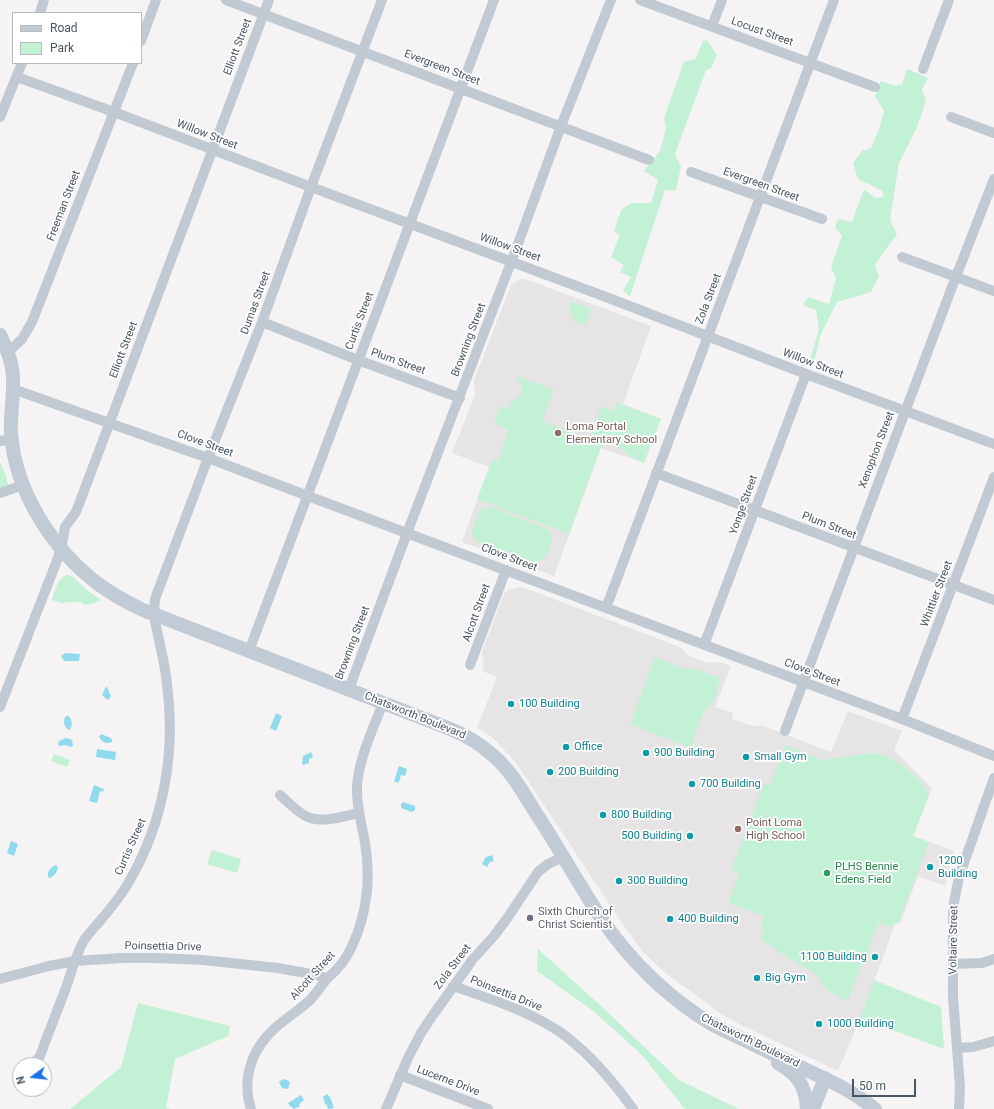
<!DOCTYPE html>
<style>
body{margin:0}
#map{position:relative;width:994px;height:1109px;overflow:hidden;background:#f5f3f3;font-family:Roboto,sans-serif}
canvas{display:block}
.legend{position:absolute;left:12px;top:12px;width:130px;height:52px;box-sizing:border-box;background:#fff;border:1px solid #b7bbc0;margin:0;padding:5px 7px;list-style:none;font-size:12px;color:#4a5661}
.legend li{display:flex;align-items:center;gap:8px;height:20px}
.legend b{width:20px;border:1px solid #b7bbc0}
.north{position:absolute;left:12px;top:1057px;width:40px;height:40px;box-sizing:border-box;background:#fff;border:1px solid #b7bbc0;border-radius:50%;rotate:255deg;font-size:11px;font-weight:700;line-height:16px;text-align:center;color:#4a5661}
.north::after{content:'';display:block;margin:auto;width:14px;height:18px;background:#1a73e8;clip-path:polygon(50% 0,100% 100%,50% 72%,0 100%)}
.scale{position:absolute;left:852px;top:1079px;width:64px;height:18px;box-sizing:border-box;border:2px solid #4a5661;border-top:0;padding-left:5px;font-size:12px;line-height:14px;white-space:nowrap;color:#4a5661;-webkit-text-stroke:3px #fff;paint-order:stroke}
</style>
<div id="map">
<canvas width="994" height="1109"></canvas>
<ul class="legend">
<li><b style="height:5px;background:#c1cbd6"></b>Road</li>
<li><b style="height:11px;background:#c3f1d5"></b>Park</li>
</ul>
<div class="north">N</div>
<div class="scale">50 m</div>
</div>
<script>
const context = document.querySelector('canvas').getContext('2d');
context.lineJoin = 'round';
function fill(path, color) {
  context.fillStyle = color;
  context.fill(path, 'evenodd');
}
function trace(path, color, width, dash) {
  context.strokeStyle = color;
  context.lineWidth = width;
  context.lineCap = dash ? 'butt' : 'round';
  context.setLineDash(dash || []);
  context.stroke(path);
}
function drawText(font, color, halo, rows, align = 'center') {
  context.font = font + ' Roboto,sans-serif';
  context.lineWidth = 3.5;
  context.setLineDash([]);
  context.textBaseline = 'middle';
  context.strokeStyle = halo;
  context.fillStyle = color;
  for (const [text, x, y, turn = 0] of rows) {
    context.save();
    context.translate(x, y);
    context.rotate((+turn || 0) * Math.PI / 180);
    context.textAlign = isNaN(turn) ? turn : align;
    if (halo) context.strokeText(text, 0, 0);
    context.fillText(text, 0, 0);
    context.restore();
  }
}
fill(new Path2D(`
 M522,279L528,280L651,326L623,404L661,419L644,463L601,448L554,576L462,542L489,467L452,453L475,395L474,380L511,285L516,281Z
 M522,587L680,647L685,652L686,655L689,654V656L708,663L710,662L711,663L720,662L731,666L715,707L733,713L732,719L755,727L761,725L831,752L848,711L902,731L894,750L932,788L913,836L954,851L945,886L918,876L900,923L896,922L860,1019L838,1071L743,1026L719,1013L696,995L669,976L642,951L616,914L515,761L492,737L477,728L497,677L482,671L484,665L482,655V652L504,594L510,588L511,589L515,588Z`), '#e6e4e5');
fill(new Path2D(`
 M707,40L717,55L711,68L706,70L675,154L681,167L676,190H665L630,296L623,291L631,277L620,272L624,265L611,257L620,235L614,232L621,210L631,203H651L658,180L644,171L660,151L666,128L664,118L684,62L695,59L703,41Z
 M907,69L928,78L922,89L926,101L917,127L899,163L890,220L897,234L875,265L879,276L871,292L837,302L821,334L814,362L810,360L819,329L816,310L803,305L808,297L829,304L836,278L831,267L842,236L835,227L838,219L852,222L864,189L875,198L883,197V191L858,179L853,163L862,151L871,148L880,127L884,111L875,96L881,81L896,86L902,84Z
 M571,301L591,309L585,325L574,321L569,309Z
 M518,376L554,390L542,421L602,444L569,534L477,499L492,460L497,462L509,430L494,423L501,406L517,412L509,408V403C521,398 526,389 517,378Z
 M617,403L661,419L644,463L630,456L612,442L592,433L601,406L614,411Z
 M0,462L7,478V482L9,485L0,489Z
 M485,507H492L549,530C555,539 549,551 544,559L536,562L532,561L503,550L487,546L475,540L473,537L472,531L479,512L481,510Z
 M67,575L73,577L87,590L101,600L95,603L85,605L81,602H68L62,603L52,600C55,591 57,578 67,575Z
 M655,657L682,668L696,669L713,676L717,675L721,684L717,686C718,701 709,704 703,714C698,724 695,737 691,748L630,724Z
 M786,745L822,760L873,753L888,757L902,765L910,771L920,781L929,796L913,836L929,842L898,924L895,923L892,927L879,923L848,1000C834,997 827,991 818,979L819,976L782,954L760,939L765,930L761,925L764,916L728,903L739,873L731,870L764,783L770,785Z
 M54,754L70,760L67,767L51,761Z
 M212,850L241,859L237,873L207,864Z
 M538,949L601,1006L679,1080L739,1109H685L642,1055L592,1010L537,971Z
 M874,980L941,1007L944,1049L871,1022L860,1019Z
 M138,1003L230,1026L228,1036L175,1059L166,1108L171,1109H70L121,1067Z`), '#c3f1d5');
fill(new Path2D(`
 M65,653L80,654L79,661H64L61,656Z
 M107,687L108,688L109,692L111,696L109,699L108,700L102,695L104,691L105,688Z
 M276,713L282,716L276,731L270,728Z
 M67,716H69C72,721 73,724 70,729L69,730C64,727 63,722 65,717Z
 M101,734L111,738L112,741V742C107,745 101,741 99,737Z
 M66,738L72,740L73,746L71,747L65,745L60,746L58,744L59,741Z
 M97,749L116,752L115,760L96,757Z
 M311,752L313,757L309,759V763L303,765L302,763L303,756Z
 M399,766L407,769L405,776L401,775L399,782L397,783L394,781Z
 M94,785L104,789L103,792L100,791L97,803L89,801Z
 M403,802L415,806V810L412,812L401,808V804Z
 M11,841L18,844L14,856L7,853Z
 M492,855L494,861L490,862L487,867L482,864L486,857Z
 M56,865L58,867C57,872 54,877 49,878L48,877C47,871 51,867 56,865Z
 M283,1079L287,1080L290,1082L288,1089L282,1088L279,1082Z
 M327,1094L330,1097L334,1108L328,1109L327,1105L325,1104L323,1097Z
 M301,1095L304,1100L299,1104L300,1106L294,1109L290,1106L288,1103Z`), '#90daee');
trace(new Path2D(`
 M226,0L649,160
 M640,0L875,87
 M40,13L44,0
 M712,26L722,0
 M141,41L156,0
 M923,69L949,0
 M17,77L114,112L311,187L606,297L806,374L994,444
 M0,117L22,63
 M951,117L994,133
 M691,172L822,219
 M902,257L994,291
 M262,322L358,360L460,398
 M8,352L22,339L32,322L133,63
 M13,389L208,458L308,496L902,719L994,756
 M0,441L11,439
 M656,473L994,600
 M0,493L23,485
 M606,608L834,0
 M704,645L806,374
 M249,651L494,0
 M470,665L506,570
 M349,689L407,533L515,252L561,126L611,0
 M0,707L56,563L61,549L65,527L76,512L269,0
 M902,719L994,477
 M785,731L952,287L994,179
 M280,795C288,802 295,810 304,815C320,825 343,816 359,813
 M953,964L982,963L994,959
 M0,979L49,966L75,961L121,958H157L203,960L278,968L311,974L327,978
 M453,986C493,1000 533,1012 567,1037C572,1041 576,1045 581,1049C601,1067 617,1087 633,1109
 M957,1048L973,1047L994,1041
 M32,1065L40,1056C49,1031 59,1007 68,982C72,969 76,955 83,942C87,935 94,928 100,921C111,908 122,895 130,880C164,821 176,751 167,684C165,663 159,642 155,621L154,611L155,599L208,458L262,322L311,187L382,0
 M400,1075L488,1109
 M251,1109C242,1082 250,1054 269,1034C281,1021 296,1013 309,1001C316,994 320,987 326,980C329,976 334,973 337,969C344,962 349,953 353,944C367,913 371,877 365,843C362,825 356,806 357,786C359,758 373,729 383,703
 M386,1109L408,1058L421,1033L433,1015L473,959L494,936L508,917L538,872L548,864L563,857
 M959,1109L960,1086L953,997V917L954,902L959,877L994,778`), '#c1cad2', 10);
trace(new Path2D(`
 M0,335C7,349 13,363 13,378C14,397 10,415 11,433C15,492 54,552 101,586C114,595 128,603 143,610L448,728C466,735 482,745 496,758C512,773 523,792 534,810C557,845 578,883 601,918C630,961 670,1000 715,1026L840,1086L857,1096L875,1109
 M778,1063C798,1074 806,1087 807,1109
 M813,1109L825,1078`), '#c1cbd6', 14);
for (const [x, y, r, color] of [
 [558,433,4,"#8d6e63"],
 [511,704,4,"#0f9aa8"],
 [566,747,4,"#0f9aa8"],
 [646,753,4,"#0f9aa8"],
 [746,757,4,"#0f9aa8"],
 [550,772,4,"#0f9aa8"],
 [692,784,4,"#0f9aa8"],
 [603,815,4,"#0f9aa8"],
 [738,829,4,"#8d6e63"],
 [690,836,4,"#0f9aa8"],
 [930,867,4,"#0f9aa8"],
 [827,873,4,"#2e9e5b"],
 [619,881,4,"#0f9aa8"],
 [530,918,4,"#6b7280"],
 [670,919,4,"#0f9aa8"],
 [875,957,4,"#0f9aa8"],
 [757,978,4,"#0f9aa8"],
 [819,1024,4,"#0f9aa8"]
]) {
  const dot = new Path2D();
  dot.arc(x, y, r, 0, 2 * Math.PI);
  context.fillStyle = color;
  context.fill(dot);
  trace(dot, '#fff', 1.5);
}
drawText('11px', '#4a5661', '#fff', [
 ["Locust Street",762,32,20],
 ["Elliott Street",238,47,-69],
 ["Evergreen Street",442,68,21],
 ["Willow Street",207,135,21],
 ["Evergreen Street",761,185,20],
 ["Freeman Street",64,206,-69],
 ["Willow Street",510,248,20],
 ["Zola Street",709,299,-69],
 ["Dumas Street",256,303,-70],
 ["Curtis Street",360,321,-69],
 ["Browning Street",469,340,-69],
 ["Elliott Street",124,350,-69],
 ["Plum Street",398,362,20],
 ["Willow Street",813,364,21],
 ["Clove Street",205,444,20],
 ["Xenophon Street",877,450,-69],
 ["Yonge Street",744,505,-70],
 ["Plum Street",829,526,21],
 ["Clove Street",509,558,21],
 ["Whittier Street",937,594,-69],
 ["Alcott Street",477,613,-70],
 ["Browning Street",353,643,-69],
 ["Clove Street",812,673,21],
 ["Chatsworth Boulevard",415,716,22],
 ["Curtis Street",131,847,-66],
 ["Voltaire Street",954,940,-89],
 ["Poinsettia Drive",163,947,1],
 ["Zola Street",453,967,-53],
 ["Alcott Street",313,976,-48],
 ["Poinsettia Drive",506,994,22],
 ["Chatsworth Boulevard",750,1041,26],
 ["Lucerne Drive",448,1081,21]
]);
drawText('11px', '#785e54', '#fff', [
 ["Loma Portal",566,427],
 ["Elementary School",566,440],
 ["Point Loma",746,823],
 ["High School",746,836]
], 'left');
drawText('11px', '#0d838f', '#fff', [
 ["100 Building",519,704],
 ["Office",574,747],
 ["900 Building",654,753],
 ["Small Gym",754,757],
 ["200 Building",558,772],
 ["700 Building",700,784],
 ["800 Building",611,815],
 ["500 Building",682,836,"right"],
 ["1200",938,861],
 ["Building",938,874],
 ["300 Building",627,881],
 ["400 Building",678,919],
 ["1100 Building",867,957,"right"],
 ["Big Gym",765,978],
 ["1000 Building",827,1024]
], 'left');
drawText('11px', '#27864d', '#fff', [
 ["PLHS Bennie",835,867],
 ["Edens Field",835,880]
], 'left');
drawText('11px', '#5b616d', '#fff', [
 ["Sixth Church of",538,912],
 ["Christ Scientist",538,925]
], 'left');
</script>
